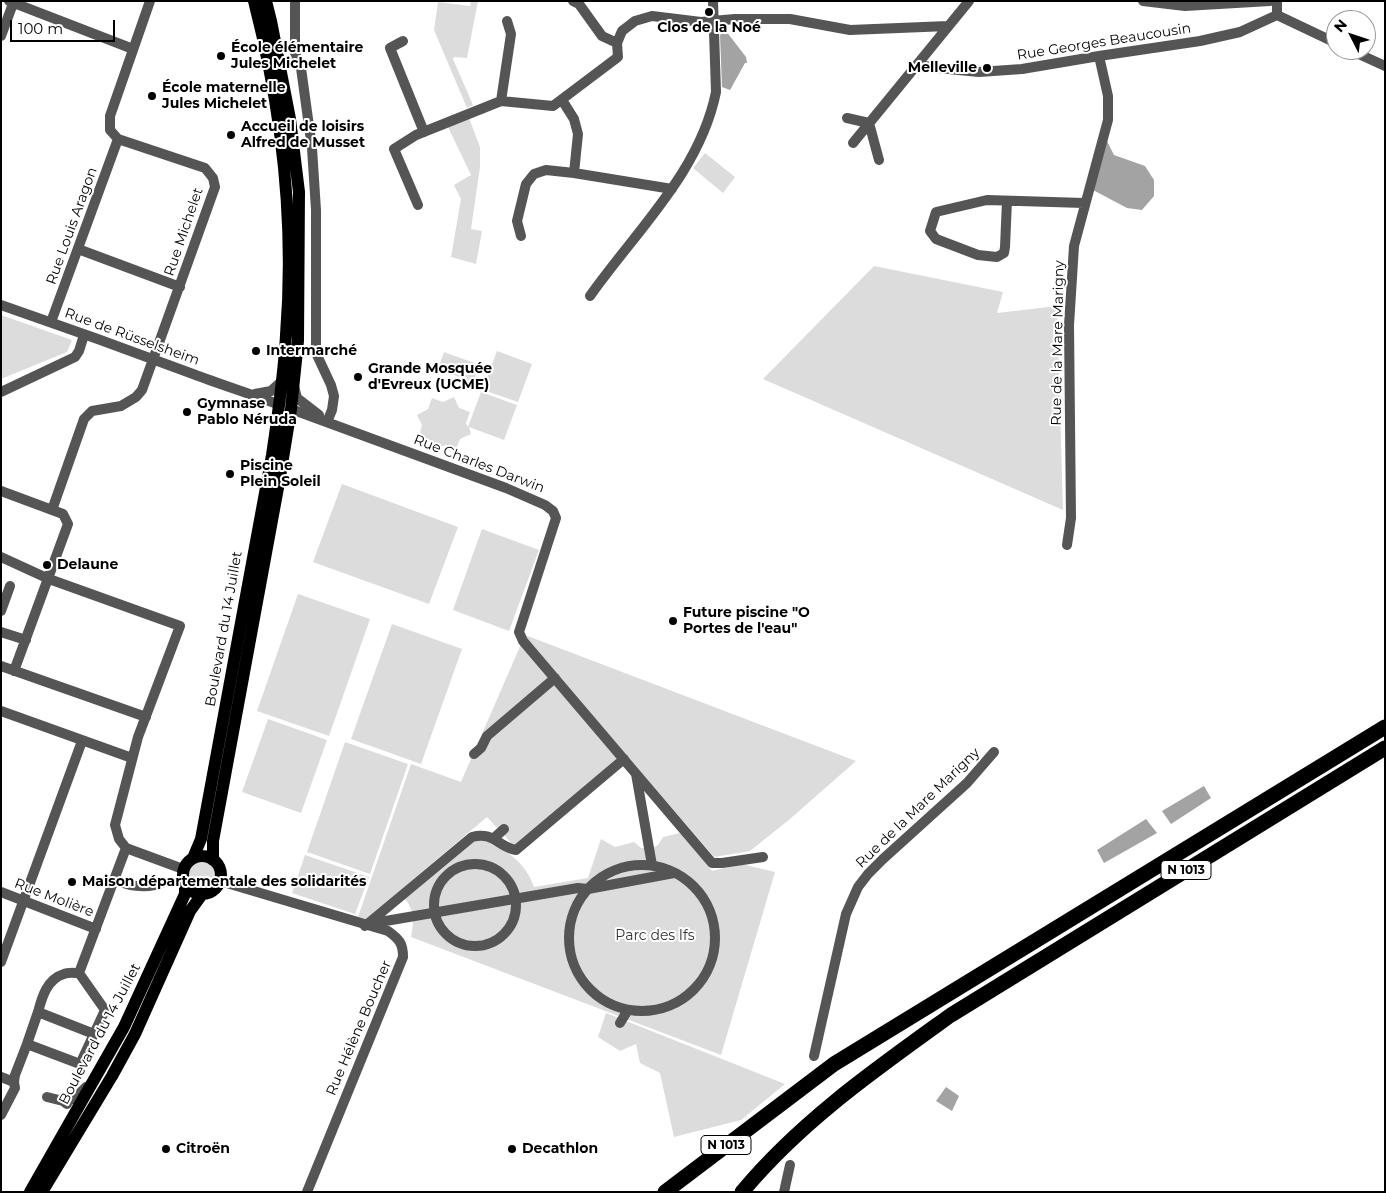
<!DOCTYPE html>
<meta charset="utf-8">
<style>
body{margin:0}
#map{position:relative;width:1386px;height:1193px;overflow:hidden;background:#fff;font-family:Montserrat,sans-serif}
canvas{display:block}
.frame{position:absolute;inset:0;border:2px solid #000;pointer-events:none}
.north{position:absolute;left:1326px;top:10px;width:50px;height:50px;box-sizing:border-box;background:#fff;border:1px solid #999;border-radius:50%;rotate:311deg;font-size:14px;font-weight:700;line-height:20px;text-align:center;color:#000}
.north::after{content:'';display:block;margin:auto;width:18px;height:22px;background:#000;clip-path:polygon(50% 0,100% 100%,50% 72%,0 100%)}
.scale{position:absolute;left:10px;top:20px;width:105px;height:22px;box-sizing:border-box;border:2px solid #000;border-top:0;padding-left:6px;font-size:15px;line-height:18px;white-space:nowrap;color:#000;-webkit-text-stroke:4px #fff;paint-order:stroke}
</style>
<div id="map">
<canvas width="1386" height="1193"></canvas>
<div class="frame"></div>
<div class="north">N</div>
<div class="scale">100 m</div>
</div>
<script>
const context = document.querySelector('canvas').getContext('2d');
context.lineJoin = 'round';
function fill(path, color) {
  context.fillStyle = color;
  context.fill(path, 'evenodd');
}
function trace(path, color, width, dash) {
  context.strokeStyle = color;
  context.lineWidth = width;
  context.lineCap = dash ? 'butt' : 'round';
  context.setLineDash(dash || []);
  context.stroke(path);
}
function drawText(font, color, halo, rows, align = 'center') {
  context.font = font + ' Montserrat,sans-serif';
  context.lineWidth = 4;
  context.setLineDash([]);
  context.textBaseline = 'middle';
  context.strokeStyle = halo;
  context.fillStyle = color;
  for (const [text, x, y, turn = 0] of rows) {
    context.save();
    context.translate(x, y);
    context.rotate((+turn || 0) * Math.PI / 180);
    context.textAlign = isNaN(turn) ? turn : align;
    if (halo) context.strokeText(text, 0, 0);
    context.fillText(text, 0, 0);
    context.restore();
  }
}
fill(new Path2D(`
 M471,1H478L467,58L454,57L453,59L473,105L467,108L434,30L438,2L470,6Z
 M469,118L480,147V167L471,229L482,231L476,264L451,257L461,199L454,185L471,175L448,127Z
 M705,153L735,177L723,193L693,168Z
 M874,266L1003,292L997,313L1057,306L1063,510L763,379Z
 M1,315L72,340L67,352L1,379Z
 M497,351L532,364L518,402L483,390Z
 M444,352L480,365L473,382L438,369Z
 M481,392L517,405L504,440L469,427L471,434L460,439L456,449L445,445L435,450L430,440L419,436L422,425L417,415L428,409L432,398L443,402L454,397L459,408L470,412L466,423L468,427Z
 M342,484L458,527L429,604L313,562Z
 M482,529L539,550L509,631L453,610Z
 M298,594L370,619L329,736L257,711Z
 M392,624L462,649L421,764L351,739Z
 M525,635L856,761L790,819L750,851L714,857L625,753L514,846L487,817L366,919L358,917L411,764L461,782Z
 M268,719L327,740L301,813L242,792Z
 M345,742L408,764L370,874L307,852Z
 M680,833L712,871L741,864L775,872L721,1055L411,937C414,922 415,910 404,898L472,842L485,837C507,852 525,861 534,887L588,878L601,839L615,847L634,842L641,848H653L658,845L663,837Z
 M305,855L369,877L355,914L292,893Z
 M187 873a14 14 0 1 1 28 0a14 14 0 1 1-28 0Z
 M606,1013L785,1084L741,1120L674,1137L660,1073L640,1063L636,1044L620,1051L598,1037Z`), '#dcdcdc');
fill(new Path2D(`
 M726,31L746,57L747,63H745L730,90L722,87L720,35Z
 M1107,141L1114,155L1145,166L1154,180V196L1142,210L1127,208L1093,190Z
 M1204,786L1211,798L1171,824L1162,811Z
 M1146,819L1157,833L1104,863L1097,850Z
 M946,1087L959,1096L952,1111L936,1101Z`), '#a3a3a3');
trace(new Path2D(`
 M9,1L133,49
 M295,1V53L301,68L312,148L316,210V353L331,385L334,396L332,410L327,422
 M573,1L579,4L602,36L617,43
 M1143,1L1185,6L1270,1
 M1277,15L1336,43
 M1,36L14,1
 M403,41L390,48L424,132
 M1350,50L1385,66
 M917,65L938,68L979,72L1022,69L1099,56L1200,41L1240,32L1277,15V1
 M562,100L574,119L578,134L574,173
 M501,101L511,34L507,21
 M847,118L869,123L879,160
 M853,143L969,1
 M1007,201L1005,247L1004,253L997,257L978,255L936,239L930,231L936,212L987,200L1084,203
 M418,205L394,149L416,135L501,101L553,106L618,57L617,43L622,31L635,21L652,16L701,22L735,19H790L850,30L948,26
 M521,236L517,221L526,184L534,174L546,170L574,173L672,189
 M78,249L180,287
 M590,296C635,232 700,172 716,92L713,1
 M1,305C65,327 129,350 193,374C222,385 251,394 280,405
 M51,322L118,139
 M294,386L297,398L319,415
 M1,392L75,357L79,351L84,335
 M255,394L271,391L282,381
 M291,409L506,488L545,505L553,511L556,518L519,632L523,641L712,863H722L763,857
 M1,491L63,514L68,524L14,671
 M52,510L84,419L92,411L121,406L136,397L142,390L215,187L213,178L205,168L118,139L110,130V116L150,1
 M1067,545L1071,518L1069,325L1074,246L1108,120V96L1099,56
 M1,557L49,579L180,626L138,737L115,825L119,839L126,848L79,973L105,1010L94,1034L38,1012C42,997 47,979 64,974C68,972 75,973 79,973
 M1,611L10,586
 M1,632L26,640
 M1,666L146,717
 M1,711L132,758
 M474,754L481,748L487,736L555,678
 M636,774L652,865
 M494,838L504,829
 M126,848L183,869
 M434 905a41 41 0 1 1 82 0a41 41 0 1 1-82 0Z
 M569 938a73 73 0 1 1 146 0a73 73 0 1 1-146 0Z
 M114,880C131,887 148,889 165,882
 M220,881L388,931C399,939 403,943 403,957L307,1192
 M1,892L96,929
 M368,924L578,888L588,889L674,873
 M365,926L472,837C494,831 498,847 516,850L624,759
 M1,962L82,741
 M38,1012L27,1044L80,1064L94,1034
 M620,1023L628,1010
 M814,1056L846,914L858,887L868,874L883,859L967,783L994,752
 M1,1077L14,1082L15,1075L27,1044
 M47,1097L63,1101L67,1104
 M63,1101L74,1099L86,1087
 M1,1115L15,1088L14,1082
 M784,1192L790,1165`), '#555', 10);
trace(new Path2D(`
 M183 875a19 19 0 1 1 38 0a19 19 0 1 1-38 0Z
 M193,858L201,839L272,455C278,415 284,375 286,335C295,223 282,110 254,1
 M213,860V841L280,477L291,409L298,341L299,192L290,119L271,21L266,1
 M30,1192L124,1027L185,894V885
 M42,1192L112,1076L135,1034L190,911L203,893`), '#000', 12);
trace(new Path2D(`
 M665,1192L834,1064L1385,727
 M742,1192C801,1121 876,1069 951,1015L1385,748`), '#000', 15);
for (const [x, y, r, color] of [
 [709,12,5,"#000"],
 [221,56,5,"#000"],
 [987,68,5,"#000"],
 [152,96,5,"#000"],
 [231,135,5,"#000"],
 [256,351,5,"#000"],
 [358,377,5,"#000"],
 [187,412,5,"#000"],
 [230,474,5,"#000"],
 [47,565,5,"#000"],
 [673,621,5,"#000"],
 [72,882,5,"#000"],
 [166,1149,5,"#000"],
 [512,1149,5,"#000"]
]) {
  const dot = new Path2D();
  dot.arc(x, y, r, 0, 2 * Math.PI);
  context.fillStyle = color;
  context.fill(dot);
  trace(dot, '#fff', 2);
}
for (const [x, y, w] of [
 [1186,870,50],
 [726,1145,50]
]) {
  const box = new Path2D();
  box.roundRect(x - w / 2, y - 9.5, w, 19, 4);
  context.fillStyle = '#fff';
  context.fill(box);
  trace(box, '#000', 1);
}
drawText('bold 12px', '#000', null, [
 ["N 1013",1186,870],
 ["N 1013",726,1145]
]);
drawText('bold 14px', '#000', '#fff', [
 ["Clos de la Noé",709,28,"center"],
 ["École élémentaire",231,48],
 ["Jules Michelet",231,64],
 ["Melleville",977,68,"right"],
 ["École maternelle",162,88],
 ["Jules Michelet",162,104],
 ["Accueil de loisirs",241,127],
 ["Alfred de Musset",241,143],
 ["Intermarché",266,351],
 ["Grande Mosquée",368,369],
 ["d'Evreux (UCME)",368,385],
 ["Gymnase",197,404],
 ["Pablo Néruda",197,420],
 ["Piscine",240,466],
 ["Plein Soleil",240,482],
 ["Delaune",57,565],
 ["Future piscine \"O",683,613],
 ["Portes de l'eau\"",683,629],
 ["Maison départementale des solidarités",82,882],
 ["Citroën",176,1149],
 ["Decathlon",522,1149]
], 'left');
drawText('14px', '#000', '#fff', [
 ["Rue Georges Beaucousin",1104,42,-9],
 ["Rue Louis Aragon",72,226,-70],
 ["Rue Michelet",184,232,-71],
 ["Rue de Rüsselsheim",132,337,20],
 ["Rue de la Mare Marigny",1058,343,-89],
 ["Rue Charles Darwin",479,464,21],
 ["Boulevard du 14 Juillet",224,629,-80],
 ["Rue de la Mare Marigny",918,808,-44],
 ["Rue Molière",54,898,21],
 ["Rue Hélène Boucher",359,1028,-67],
 ["Boulevard du 14 Juillet",100,1034,-62]
]);
drawText('14px', '#333', '#fff', [
 ["Parc des Ifs",655,936]
]);
</script>
